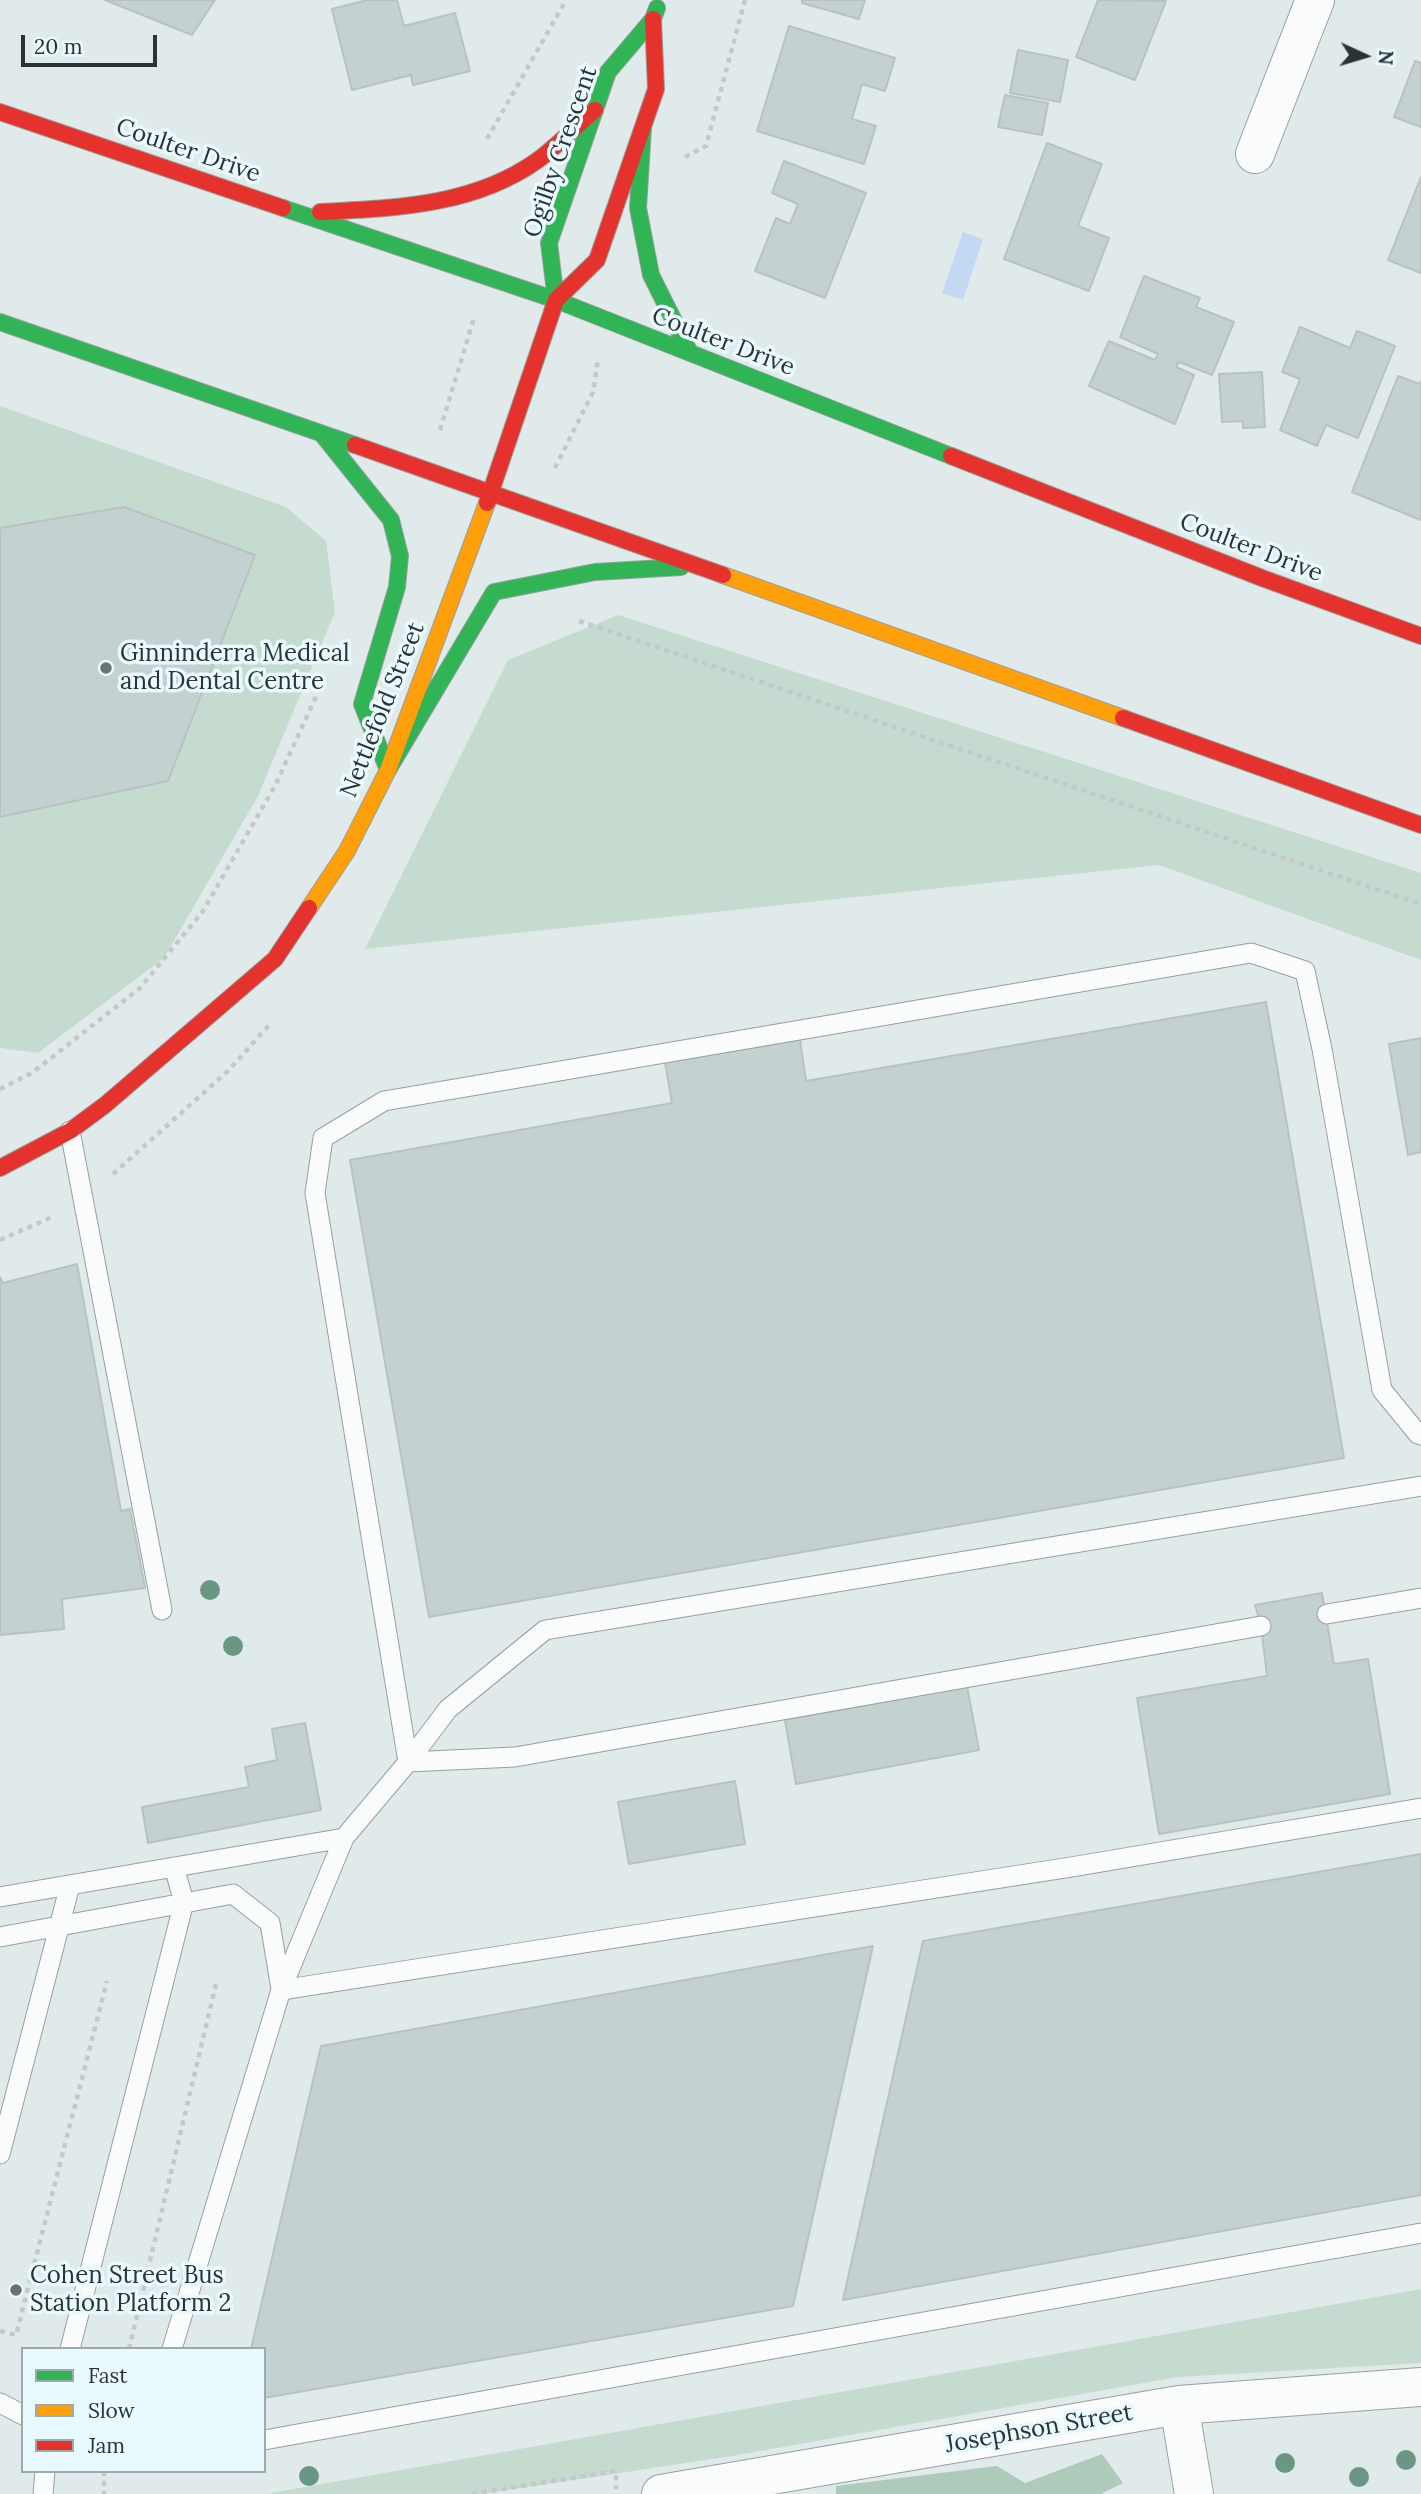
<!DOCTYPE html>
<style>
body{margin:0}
#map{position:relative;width:1421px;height:2494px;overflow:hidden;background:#e0eaea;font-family:Lora,serif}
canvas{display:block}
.legend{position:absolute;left:21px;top:2347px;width:245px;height:126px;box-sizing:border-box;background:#e8fafd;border:2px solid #9daaad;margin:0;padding:9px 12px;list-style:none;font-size:21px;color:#2d3334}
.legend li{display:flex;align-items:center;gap:14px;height:35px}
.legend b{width:35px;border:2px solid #9daaad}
.north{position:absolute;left:1330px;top:21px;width:70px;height:70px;-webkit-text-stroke:5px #e8fafd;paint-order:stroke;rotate:94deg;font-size:19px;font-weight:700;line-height:28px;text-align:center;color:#2d3334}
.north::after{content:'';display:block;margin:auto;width:24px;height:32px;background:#2d3334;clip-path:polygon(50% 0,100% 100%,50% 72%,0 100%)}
.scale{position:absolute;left:21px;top:35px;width:136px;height:32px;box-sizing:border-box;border:4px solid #2d3334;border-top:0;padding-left:9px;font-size:21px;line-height:24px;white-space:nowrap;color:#2d3334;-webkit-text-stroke:5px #e8fafd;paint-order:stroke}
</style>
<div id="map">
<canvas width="1421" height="2494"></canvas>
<ul class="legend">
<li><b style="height:9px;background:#30b455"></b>Fast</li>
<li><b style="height:9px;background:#ff9f0a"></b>Slow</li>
<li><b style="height:9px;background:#e5322d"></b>Jam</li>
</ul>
<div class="north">N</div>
<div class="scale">20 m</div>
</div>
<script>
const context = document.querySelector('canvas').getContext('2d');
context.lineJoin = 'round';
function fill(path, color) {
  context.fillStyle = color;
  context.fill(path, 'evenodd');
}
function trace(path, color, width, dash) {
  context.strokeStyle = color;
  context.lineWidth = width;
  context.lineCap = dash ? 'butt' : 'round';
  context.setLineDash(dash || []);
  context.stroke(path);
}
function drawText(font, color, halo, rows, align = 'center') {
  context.font = font + ' Lora,serif';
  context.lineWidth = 7;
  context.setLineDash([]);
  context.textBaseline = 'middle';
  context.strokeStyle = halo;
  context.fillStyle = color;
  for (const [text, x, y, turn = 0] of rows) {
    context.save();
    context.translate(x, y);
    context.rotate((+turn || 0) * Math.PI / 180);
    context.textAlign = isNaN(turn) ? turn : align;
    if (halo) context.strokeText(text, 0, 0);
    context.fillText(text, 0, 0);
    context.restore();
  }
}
fill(new Path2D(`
 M0,406L286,507L326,541L335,612L258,796L164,958L38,1053L0,1048V817L254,555L124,507L0,528Z
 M618,615L1421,873V960L1159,865L365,949L508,660Z
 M1421,2289V2363L1178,2377L726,2457L481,2494H266Z`), '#c6dbd0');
fill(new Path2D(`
 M1102,2454L1123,2483L1101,2494H836V2486L997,2466L1025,2483Z`), '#aecabb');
fill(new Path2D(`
 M963,232L983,239L963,300L942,293Z`), '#c3d9f3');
const building = new Path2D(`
 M105,0H215L192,35Z
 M367,0H397L404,26L455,13L470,71L413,85L411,75L352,90L332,9Z
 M802,0H865L859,19L802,3Z
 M1098,0L1166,1L1135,80L1076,57Z
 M789,26L895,58L885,91L862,84L852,119L876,126L864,164L757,131Z
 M1018,50L1068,60L1060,102L1010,93Z
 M1415,61L1421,63V127L1394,117Z
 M1005,95L1048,103L1042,135L998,127Z
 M1047,143L1102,164L1078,226L1109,238L1089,291L1004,259Z
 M784,161L866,193L825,298L755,271L776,218L790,224L798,204L772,193Z
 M1421,177V273L1388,260Z
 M1144,276L1200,298L1196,307L1234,322L1212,375L1179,362L1176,367L1194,375L1175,424L1089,386L1109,341L1155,360L1158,354L1120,337Z
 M1300,327L1350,348L1357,331L1395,346L1358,438L1326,425L1317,446L1280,430L1300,379L1282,372Z
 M1262,372L1265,427L1243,428V421L1222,422L1219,374Z
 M1398,376L1419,384L1421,381V520L1352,492Z
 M124,507L255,555L168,781L0,817V528Z
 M1266,1002L1344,1458L429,1617L350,1160L672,1103L665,1062L800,1040L806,1081Z
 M1421,1038V1152L1408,1155L1389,1044Z
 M77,1264L121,1511L130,1509L145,1588L62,1599L64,1629L0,1635V1277L3,1283Z
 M1322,1593L1334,1664L1368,1659L1390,1794L1159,1834L1137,1698L1267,1676L1261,1626L1255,1605Z
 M967,1686L979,1750L796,1784L785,1720Z
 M305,1723L321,1810L148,1843L142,1807L249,1787L245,1767L277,1760L272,1729Z
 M735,1781L745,1844L629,1864L618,1802Z
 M1421,1854V2195L843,2300L923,1941Z
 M873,1946L793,2306L264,2398V2349H251L321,2046Z`);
fill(building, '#c3d2d0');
trace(building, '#bac1c1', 2);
const lane = new Path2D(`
 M70,1131L162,1610
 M1327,1614L1421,1598
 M408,1762L315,1193L323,1138L384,1101L1251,953L1305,971L1322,1049L1382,1390L1418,1434L1421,1435
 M408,1762L448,1709L545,1630L1421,1486
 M0,1897L344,1838
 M0,1937L233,1894L270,1923L281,1989
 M281,1990L1071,1867L1421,1808
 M0,2154L70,1885
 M70,2349L184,1902L174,1867
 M172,2349L281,1990L344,1838L408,1762L515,1757L1261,1626
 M0,2403L23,2415
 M264,2440L1421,2233
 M43,2494L45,2471`);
const street = new Path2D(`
 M1255,154L1315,0
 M1179,2405L1194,2494
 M661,2494L1179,2405L1421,2387`);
const fast = new Path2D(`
 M643,128L638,208L651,275L690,353
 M283,208L556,300L951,456
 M556,300L549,243L608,72L653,19L657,8
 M0,322L355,445
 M322,434L391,520L400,556L397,587L362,704L388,770
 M388,770L494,592L595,572L681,567`);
const slow = new Path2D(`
 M723,575L1123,718
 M309,908L347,851L388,770L487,503`);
const jam = new Path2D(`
 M0,112L283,208
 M320,212C395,208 474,206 538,160C558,145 576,126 595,110
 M355,445L723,575
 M951,456L1262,578L1421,636
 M487,503L556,300L597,260L656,89L653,19
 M1123,718L1421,825
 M0,1168L70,1131L105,1105L275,959L309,908`);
trace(lane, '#989f9f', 21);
trace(street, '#989f9f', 40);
trace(fast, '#989f9f', 18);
trace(slow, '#989f9f', 18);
trace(jam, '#989f9f', 18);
trace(new Path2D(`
 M487,139L566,0
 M685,157L706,146L745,0
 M440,430L474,318
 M555,468L593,392L598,360
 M579,621L1421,904
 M0,1089L32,1073L140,988L203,911L276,784L318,692
 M113,1174L228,1071L271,1023
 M0,1240L52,1217
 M0,2331L16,2335L107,1981
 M129,2349L216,1984
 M104,2471V2494
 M472,2494L616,2471V2489`), '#c5c8c9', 4.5, [5, 5]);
trace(lane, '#fafcfc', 19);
trace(street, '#fafcfc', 38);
trace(fast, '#30b455', 16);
trace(slow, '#ff9f0a', 16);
trace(jam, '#e5322d', 16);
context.fillStyle = '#6a9784';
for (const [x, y] of [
 [210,1590],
 [233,1646],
 [1406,2460],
 [1285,2463],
 [309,2476],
 [1359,2477]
]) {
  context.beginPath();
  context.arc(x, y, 10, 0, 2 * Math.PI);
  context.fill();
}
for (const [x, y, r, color] of [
 [106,668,7,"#6c7374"],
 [16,2290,7,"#6c7374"]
]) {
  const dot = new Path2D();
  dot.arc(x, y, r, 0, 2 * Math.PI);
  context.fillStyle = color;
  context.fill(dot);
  trace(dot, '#e8fafd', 2.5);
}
drawText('24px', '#2d3334', '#e8fafd', [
 ["Coulter Drive",188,151,19],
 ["Ogilby Crescent",561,152,-71],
 ["Coulter Drive",723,342,21],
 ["Coulter Drive",1251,548,21],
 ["Nettlefold Street",383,710,-68],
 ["Josephson Street",1039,2429,-10]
]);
drawText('24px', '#2d3334', '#e8fafd', [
 ["Ginninderra Medical",120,654],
 ["and Dental Centre",120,682],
 ["Cohen Street Bus",30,2276],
 ["Station Platform 2",30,2304]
], 'left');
</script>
